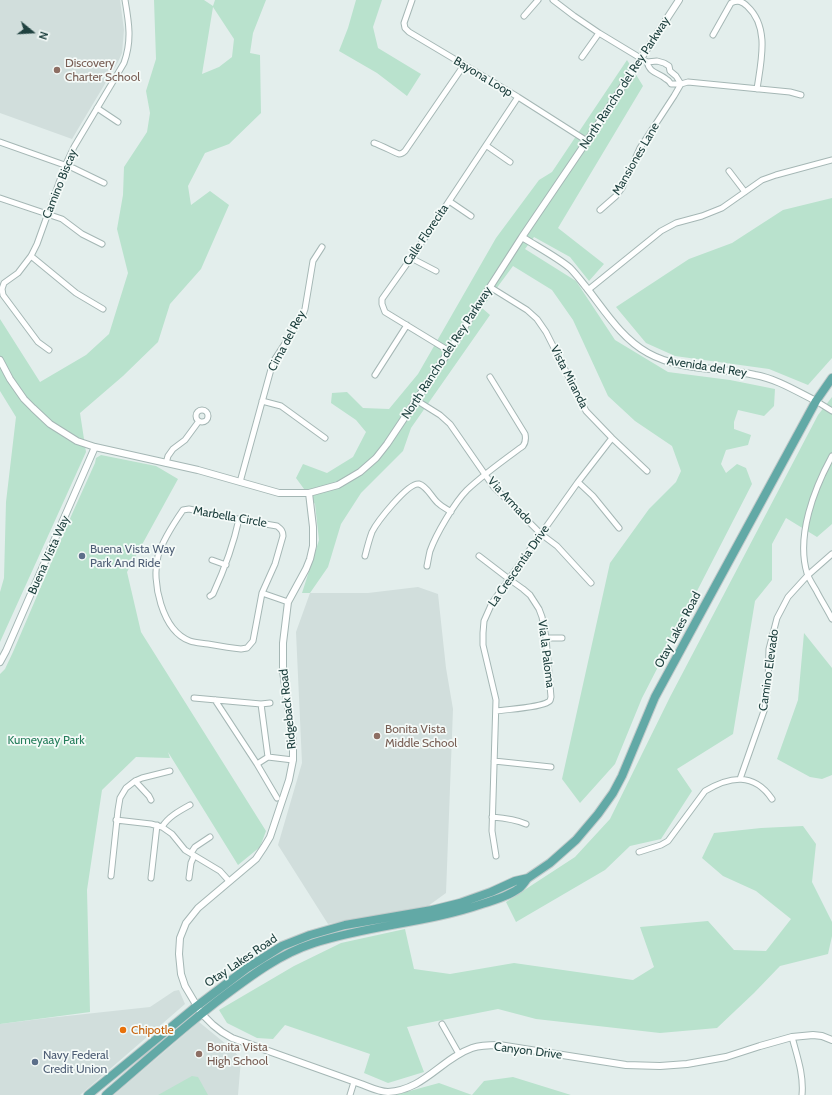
<!DOCTYPE html>
<style>
body{margin:0}
#map{position:relative;width:832px;height:1095px;overflow:hidden;background:#e3eeec;font-family:Cabin,sans-serif}
canvas{display:block}
.north{position:absolute;left:12px;top:12px;width:40px;height:40px;-webkit-text-stroke:3px #f4faf8;paint-order:stroke;rotate:108deg;font-size:11px;font-weight:700;line-height:16px;text-align:center;color:#204240}
.north::after{content:'';display:block;margin:auto;width:14px;height:18px;background:#204240;clip-path:polygon(50% 0,100% 100%,50% 72%,0 100%)}
</style>
<div id="map">
<canvas width="832" height="1095"></canvas>
<div class="north">N</div>
</div>
<script>
const context = document.querySelector('canvas').getContext('2d');
context.lineJoin = 'round';
function fill(path, color) {
  context.fillStyle = color;
  context.fill(path, 'evenodd');
}
function trace(path, color, width, dash) {
  context.strokeStyle = color;
  context.lineWidth = width;
  context.lineCap = dash ? 'butt' : 'round';
  context.setLineDash(dash || []);
  context.stroke(path);
}
function drawText(font, color, halo, rows, align = 'center') {
  context.font = font + ' Cabin,sans-serif';
  context.lineWidth = 3.5;
  context.setLineDash([]);
  context.textBaseline = 'middle';
  context.strokeStyle = halo;
  context.fillStyle = color;
  for (const [text, x, y, turn = 0] of rows) {
    context.save();
    context.translate(x, y);
    context.rotate((+turn || 0) * Math.PI / 180);
    context.textAlign = isNaN(turn) ? turn : align;
    if (halo) context.strokeText(text, 0, 0);
    context.fillText(text, 0, 0);
    context.restore();
  }
}
fill(new Path2D(`
 M0,0H120L124,30L122,53L118,62L72,139L0,113Z
 M418,587L438,594L446,668L453,709L446,893L428,906L328,924L278,845L302,763L296,632L310,593H368Z
 M179,990L185,1004L80,1095H0V1024L48,1018L150,1007L174,991Z
 M199,1022L232,1049L241,1059L238,1095H114Z`), '#d1dedc');
fill(new Path2D(`
 M154,0H204L213,6L215,0H266L253,33L250,53L260,55L261,113L229,144L205,153L188,186L191,205L210,191L229,205L201,269L170,304L158,342L123,376L80,413L86,452L0,642V592L4,578L6,502L16,417L0,391V319L40,382L86,355L109,334L128,273L117,229L123,195L124,167L147,132L150,113L146,91L156,59ZM213,7L234,39L232,57L219,67L202,74Z
 M356,0H382L373,27L378,48L421,74L407,96L377,73L339,51L348,28Z
 M627,60L643,86L558,228L604,264L589,281L570,257L534,237L525,249L576,281L615,340L668,372L730,380L775,389L774,406L764,416L738,410L734,422V429L751,435L748,445L726,450L721,464L726,473L737,464L746,468L752,484L642,698L615,764L580,803L562,779L610,563L649,509L676,482L681,471L672,446L635,421L608,396L573,320L552,290L513,266L482,308L490,315L411,428L403,451L361,493L341,524L328,567L310,593H302L319,540L315,504L296,478L303,464L327,473L353,457L366,432L356,420L331,403L332,393L347,392L363,408L389,409L418,374L496,238L539,180L552,172Z
 M832,198V358L808,385L769,369L675,356L646,343L616,307L689,259L732,243L783,210Z
 M832,397V524L817,537L786,518L772,544V580L755,601L733,734L677,769L692,791L661,839L630,846L605,870L516,922L506,902L575,857L610,819L670,697L818,415Z
 M101,455L156,466L178,479L127,572L141,632L266,831L260,847L238,865L168,752L170,758L136,757L102,790L87,890L90,1012L0,1024V674L5,669L13,652L72,514L95,463L96,458Z
 M804,633L832,668V775L822,779L810,777L777,759L798,700Z
 M803,826L816,844L812,882L832,922V936L828,954L780,966L754,993L717,1028L660,1033L536,1019L498,1009L407,1027L424,1072L388,1083L364,1073L370,1054L285,1025L273,1039L257,1038L227,1023L219,1010L294,966L341,943L405,929L414,969L450,974L514,963L633,980L654,967L640,927L708,921L734,950L766,951L791,919L756,891L723,876L702,858L714,833L761,828Z
 M192,1076L198,1077L208,1095H158Z
 M513,1077L571,1095H395L439,1083L472,1095L484,1081Z`), '#b9e2cd');
const minor = new Path2D(`
 M412,0L404,23L405,28L409,32L518,97L587,141
 M553,0L574,16L599,33L647,62L657,61L664,63L669,66L670,71L676,76L681,84
 M524,16L538,0
 M713,35L731,3C738,0 742,1 747,6C770,27 761,61 757,89
 M582,57L599,33
 M647,62C650,74 658,72 666,79C668,80 670,82 671,84H681L688,82L790,92L801,95
 M97,108L118,122
 M0,142L73,168L104,183
 M374,143C378,144 396,153 399,154C402,154 403,153 405,151L464,65
 M487,146L510,162
 M729,171L745,192
 M0,198L62,219L82,234L102,244
 M449,201L471,216
 M600,210L616,196L622,188L640,148L674,96L681,84
 M31,256L76,293L103,309
 M411,258L436,271
 M490,287L527,310L537,319L546,332L586,411L612,438L647,471
 M588,290L661,231L676,223L702,216L722,208L762,180L776,175L832,160
 M49,350L38,342L3,295L2,289L4,283L18,273L31,256L37,244L65,166L74,147L124,63C132,41 129,23 125,0
 M449,351L385,312L382,304V299L416,251L518,97
 M375,375L407,325
 M416,400L440,415L450,424L493,486L541,534L557,546L591,583
 M262,401L281,406L325,438
 M816,401L832,411
 M196 416a6 6 0 1 1 12 0a6 6 0 1 1-12 0Z
 M832,456C814,489 796,536 807,573C809,579 813,585 816,590C821,600 827,609 832,619
 M166,463L168,456L173,449L185,440L199,421
 M240,482L273,362L302,317L305,309L313,261L322,247
 M578,482L593,496L619,528
 M189,509L242,520L277,526C281,529 283,531 283,536L275,564L262,593L253,641L247,648L241,649C230,648 219,646 208,644C202,643 195,643 190,641C162,631 151,581 158,556C162,542 174,523 183,510Z
 M365,556C367,548 369,540 372,532C377,522 408,482 419,484C427,486 432,498 438,503C442,507 447,509 451,512
 M479,556L509,579L523,589L530,595L539,609L542,617L546,638L551,697C550,700 551,701 548,702C539,708 508,709 496,711
 M212,560L226,565
 M427,566C428,561 429,555 430,551C436,534 455,502 467,490C484,474 504,460 523,446C526,442 526,439 525,434L490,377
 M262,593L288,602
 M210,596L213,594C225,568 233,547 239,519
 M546,638H562
 M194,698L261,704L270,703
 M215,700L257,764L277,798
 M261,704L268,757
 M494,761L551,767
 M257,764L268,757L293,760
 M740,779L765,708L768,685L769,649L777,618L788,597L808,575L832,554
 M135,781L149,796L151,800
 M492,817C504,818 515,819 526,824
 M116,820L151,824L162,827L172,834L185,850L220,871L229,881
 M162,827C168,817 179,811 190,805
 M639,852L661,845L668,841L705,791C730,776 754,772 772,799
 M191,853L195,847L210,837
 M496,856L492,831L496,700L483,645V633L484,621L492,603L509,579L578,482L612,438
 M111,876L118,810L120,798L126,788L135,781L142,778L170,771
 M151,878L157,825
 M189,878L191,863L194,856
 M442,1024L459,1054
 M792,1037C797,1056 804,1075 802,1095
 M350,1095L354,1082`);
const tertiary = new Path2D(`
 M522,237C536,246 557,257 570,268C576,274 581,281 586,287C605,311 621,338 648,353C680,371 719,367 755,375C777,379 796,391 816,401
 M0,360L10,379L24,399L33,408L50,424L77,441L95,447L198,470L279,493H309L338,485L360,472L376,458L387,444L449,351L522,237L587,141L679,0
 M309,493L313,527V546L310,559L306,569L288,602L283,643V671L293,743V760L289,780L270,837L264,847L256,859L198,908L186,923L180,938L179,954L181,974L185,986L201,1013L213,1025L222,1032L232,1038L361,1084C369,1087 379,1092 388,1092C424,1090 441,1059 472,1048C481,1045 490,1045 499,1045L626,1065L660,1066L687,1064L726,1057L760,1046L792,1037L813,1035L822,1036L832,1040
 M0,662L6,651L95,447`);
const primary = new Path2D(`
 M88,1095L193,1009L247,968L282,946L310,935L345,925L432,910L460,903L491,892L515,881L528,878L550,863L576,840L598,814L613,793L622,776L655,697L816,401L832,378
 M106,1095C145,1062 183,1027 224,996C252,975 280,954 314,943C369,925 427,923 482,904C492,901 510,895 518,889C522,887 525,881 528,878`);
trace(minor, '#a5b7b5', 7);
trace(tertiary, '#a5b7b5', 8);
trace(primary, '#c1caca', 10);
trace(minor, '#fff', 5);
trace(tertiary, '#fff', 6);
trace(primary, '#62a9a6', 8);
for (const [x, y, r, color] of [
 [57,70,4,"#8d6e63"],
 [82,556,4,"#5c6f8a"],
 [377,736,4,"#8d6e63"],
 [123,1030,4,"#e8710a"],
 [199,1054,4,"#8d6e63"],
 [35,1062,4,"#5c6f8a"]
]) {
  const dot = new Path2D();
  dot.arc(x, y, r, 0, 2 * Math.PI);
  context.fillStyle = color;
  context.fill(dot);
  trace(dot, '#f4faf8', 1.5);
}
drawText('12px', '#785e54', '#f4faf8', [
 ["Discovery",65,63],
 ["Charter School",65,77],
 ["Bonita Vista",385,729],
 ["Middle School",385,743],
 ["Bonita Vista",207,1047],
 ["High School",207,1061]
], 'left');
drawText('12px', '#204240', '#f4faf8', [
 ["Bayona Loop",483,77,31],
 ["North Rancho del Rey Parkway",625,83,-57],
 ["Mansiones Lane",636,159,-60],
 ["Camino Biscay",60,184,-68],
 ["Calle Florecita",426,235,-56],
 ["Cima del Rey",287,341,-62],
 ["North Rancho del Rey Parkway",447,353,-57],
 ["Avenida del Rey",707,367,9],
 ["Vista Miranda",569,377,63],
 ["Via Armado",510,501,47],
 ["Marbella Circle",230,517,10],
 ["Buena Vista Way",49,555,-66],
 ["La Crescentia Drive",519,566,-55],
 ["Otay Lakes Road",678,630,-62],
 ["Via la Paloma",546,654,83],
 ["Camino Elevado",769,670,-82],
 ["Ridgeback Road",288,709,-96],
 ["Otay Lakes Road",241,961,-34],
 ["Canyon Drive",528,1051,7]
]);
drawText('12px', '#4e5e75', '#f4faf8', [
 ["Buena Vista Way",90,549],
 ["Park And Ride",90,563],
 ["Navy Federal",43,1055],
 ["Credit Union",43,1069]
], 'left');
drawText('12px', '#257e5b', '#f4faf8', [
 ["Kumeyaay Park",46,740]
]);
drawText('12px', '#c56008', '#f4faf8', [
 ["Chipotle",131,1030]
], 'left');
</script>
